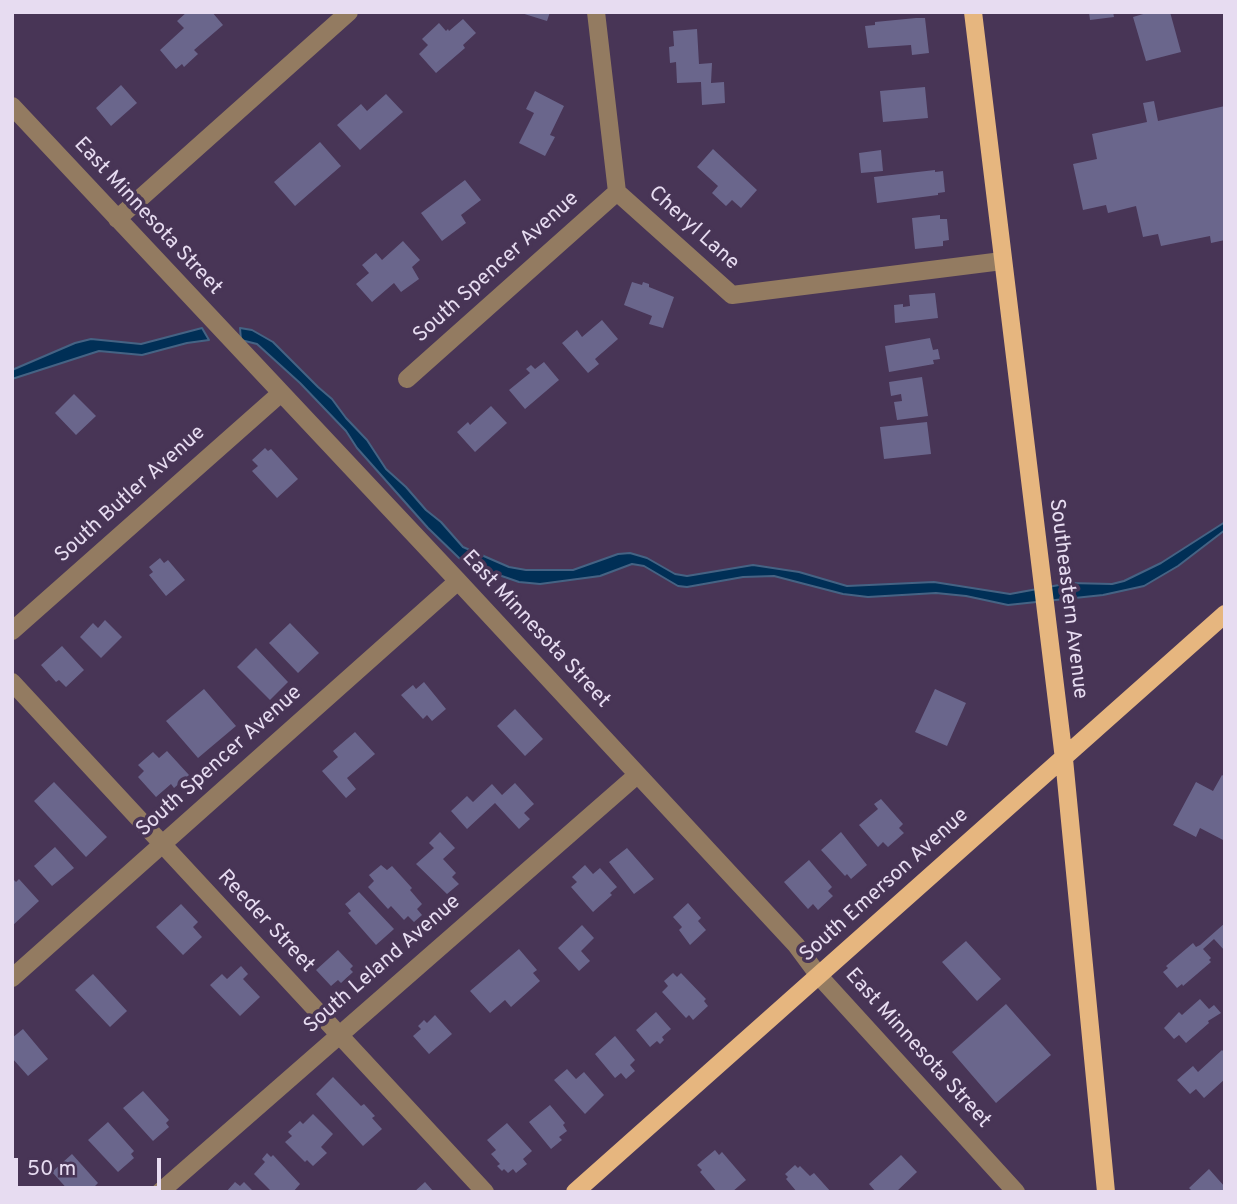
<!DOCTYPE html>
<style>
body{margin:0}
#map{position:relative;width:1237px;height:1204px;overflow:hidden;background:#483556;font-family:Overpass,sans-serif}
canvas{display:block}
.frame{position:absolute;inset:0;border:14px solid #e7dcf1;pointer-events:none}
.scale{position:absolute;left:14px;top:1158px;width:147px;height:32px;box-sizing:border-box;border:4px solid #e7dcf1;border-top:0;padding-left:9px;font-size:21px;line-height:24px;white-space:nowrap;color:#e7dcf1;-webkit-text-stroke:5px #483556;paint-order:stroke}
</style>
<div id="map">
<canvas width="1237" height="1204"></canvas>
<div class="frame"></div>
<div class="scale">50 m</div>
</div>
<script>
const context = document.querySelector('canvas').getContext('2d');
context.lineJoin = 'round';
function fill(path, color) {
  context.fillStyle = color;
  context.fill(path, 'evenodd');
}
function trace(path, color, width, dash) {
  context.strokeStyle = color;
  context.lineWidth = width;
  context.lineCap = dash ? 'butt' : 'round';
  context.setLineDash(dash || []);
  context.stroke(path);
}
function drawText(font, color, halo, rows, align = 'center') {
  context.font = font + ' Overpass,sans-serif';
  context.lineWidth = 7;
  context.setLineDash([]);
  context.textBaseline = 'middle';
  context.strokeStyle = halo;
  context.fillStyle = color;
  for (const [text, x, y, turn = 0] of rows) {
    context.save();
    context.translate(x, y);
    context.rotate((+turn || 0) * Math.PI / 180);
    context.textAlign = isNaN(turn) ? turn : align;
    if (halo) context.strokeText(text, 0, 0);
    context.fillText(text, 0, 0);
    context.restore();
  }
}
const water = new Path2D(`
 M202,328L209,340L187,343L142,355L99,351L12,379V370L75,343L91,339L141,344Z
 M240,328L252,330L273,342L318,387L332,399L346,418L367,440L386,469L406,487L426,510L441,522L463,547L509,567L526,570H573L618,554L630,553L647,558L675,574L687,576L753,565L799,572L847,586L934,582L1010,594L1070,583L1112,584L1124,581L1161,563L1225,522V530L1178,566L1144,586L1103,595L1008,605L966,596L936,593L868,597L843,594L774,576L743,577L687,587L678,586L644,566L632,564L600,576L540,584L519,582L470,565L459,558L428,528L357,448L346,431L300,383L257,344L241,340Z`);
fill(water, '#002f56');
trace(water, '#456384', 2);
fill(new Path2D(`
 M187,12H212L223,25L194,50L198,54L184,67L182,64L176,69L160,50L184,28L177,21Z
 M518,12H550L547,21Z
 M1089,12H1113L1114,17L1090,20Z
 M1150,12H1170L1181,52L1146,61L1133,17Z
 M916,18H925L929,53L912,55L911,45L868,48L865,26L875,25V22Z
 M463,19L476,33L463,45L465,48L436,73L419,54L428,45L422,39L439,23L446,31L448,29L449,31Z
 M697,29L699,64L712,63L711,83L724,82L725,103L702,105L701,82L677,83L676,62L670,63L669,47L674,46L673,31Z
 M121,85L137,103L111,126L96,108Z
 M925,87L928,118L883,122L880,91Z
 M535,91L564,106L550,135L555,137L545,156L519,143L534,113L526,109Z
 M386,94L403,112L360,150L337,125L361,104L367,111Z
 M1154,101L1158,121L1225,106V240L1211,243L1210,236L1161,246L1158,234L1143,237L1136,206L1108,213L1106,205L1083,210L1073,164L1097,159L1092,134L1147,122L1143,103Z
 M320,142L341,166L295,206L274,182Z
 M713,149L757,190L741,208L732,200L726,206L712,193L718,186L697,167Z
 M881,150L883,171L861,173L859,153Z
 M935,170V172L943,171L945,192L938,193V195L877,203L874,177Z
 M465,180L481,200L461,215L466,223L442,241L421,213Z
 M940,215V219H947L949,240L943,241V246L915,249L912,218Z
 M403,241L420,260L412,267L419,279L401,292L394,283L372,302L356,284L369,273L362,265L376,253L382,260Z
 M632,282L642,285L643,282L649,284V287L674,297L663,328L649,324L652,316L624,305Z
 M935,293L938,318L895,323L894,305L903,304V307L910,306L909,295Z
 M602,320L618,339L595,359L599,364L588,373L562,343L577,330L582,337Z
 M930,338L933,350L938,349L940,359L933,360L934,364L889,372L885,346Z
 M544,362L559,380L525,409L509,390L530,373L526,369L531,365L535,369Z
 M922,377L928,416L897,420L894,402L902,401L901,394L891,396L889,382Z
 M74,394L96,416L76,435L55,413Z
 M491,406L507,423L475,452L457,432L468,422L470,425Z
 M927,422L931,454L884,459L880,427Z
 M265,448L268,451L271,449L298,479L277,498L252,471L258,466L252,460Z
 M160,558L164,563L168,560L185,580L166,596L149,575L153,572L149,567Z
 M105,620L122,637L101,658L80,637L93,623L98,628Z
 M290,623L319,653L298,673L269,643Z
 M62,646L84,670L66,687L59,680L56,682L41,665Z
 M256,648L288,682L270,700L237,667Z
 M424,682L446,709L432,721L427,715L423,719L401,695L413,685L416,689Z
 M204,689L236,726L198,758L166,721Z
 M935,689L966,703L947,746L915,732Z
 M515,709L543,739L525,756L497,726Z
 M355,732L375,754L347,778L356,789L346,798L322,771L338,757L333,751Z
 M167,751L189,775L174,788L171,784L156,797L138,777L144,771L138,765L153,752L159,758Z
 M1222,775L1225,777V841L1200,828L1196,837L1173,825L1196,782L1213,791Z
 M54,782L107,837L86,857L34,801Z
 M515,783L534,804L524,813L530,819L519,829L495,803L467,829L451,811L467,796L473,802L492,784L502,795Z
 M881,799L903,824L899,828L904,833L888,847L883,842L878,847L859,825L878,809L874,804Z
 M440,832L455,848L443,859L456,873L452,877L459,884L447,894L416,864L434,848L429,843Z
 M841,832L867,865L851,879L847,874L845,876L821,850Z
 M55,847L74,868L52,886L34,866Z
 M627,848L654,879L634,894L609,862Z
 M809,860L832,887L828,891L833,896L818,910L813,904L808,909L784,882Z
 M381,865L387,870L392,866L412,888L410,890L422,904L417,909L422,915L414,922L408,916L404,920L391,906L388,909L368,887L374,881L369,875Z
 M585,865L593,874L600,868L617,887L610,893L612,895L593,912L571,887L577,882L572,877Z
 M12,878L16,882L19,879L39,901L12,926Z
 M359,892L394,929L376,945L348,913L351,911L345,904Z
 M688,903L701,918L698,921L706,930L690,945L679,930L682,927L673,917Z
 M181,904L198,922L193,927L202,937L183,955L156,927Z
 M1225,923V951L1214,939L1203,949L1211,958L1209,960L1211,962L1183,986L1182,984L1177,988L1163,972L1168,968L1166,966L1193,943L1196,947L1200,945Z
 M582,925L594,938L581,951L590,961L579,971L558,948Z
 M966,941L1001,979L977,1001L942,962Z
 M519,949L537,970L533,973L540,981L511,1007L505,1000L490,1013L470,991Z
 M338,950L353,966L350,969L353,972L341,983L338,980L331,986L316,970Z
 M241,966L248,974L243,979L260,997L240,1016L210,985L222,974L227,979Z
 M673,973L677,977L681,973L706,999L704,1001L708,1006L693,1020L689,1015L686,1018L662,992L668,986L664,981Z
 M93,974L127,1011L110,1027L75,990Z
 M1200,999L1209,1009L1214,1005L1221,1013L1208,1021L1209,1023L1186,1043L1179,1035L1174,1039L1164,1028L1179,1012L1182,1015Z
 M1006,1004L1051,1055L996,1103L952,1052Z
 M656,1012L671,1029L662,1037L664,1040L660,1044L657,1041L650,1047L636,1030Z
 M435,1015L452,1034L429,1054L413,1036L421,1029L418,1026L424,1020L427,1023Z
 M23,1029L48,1059L28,1076L12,1058V1038Z
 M615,1036L635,1060L630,1065L635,1071L626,1079L621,1073L615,1078L595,1054Z
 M1222,1050L1225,1053V1079L1204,1098L1196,1089L1190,1094L1177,1080L1193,1066L1198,1072Z
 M567,1069L576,1079L584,1072L604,1095L585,1114L554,1080Z
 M333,1077L361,1106L364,1104L375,1116L372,1118L382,1129L363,1146L316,1094Z
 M143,1091L169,1120L166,1123L169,1127L153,1141L123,1108Z
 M550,1105L565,1123L563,1125L567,1131L559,1137L562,1140L551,1149L529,1122Z
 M313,1114L333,1134L321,1147L327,1153L313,1166L307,1160L305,1162L285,1142L292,1136L288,1132L300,1121L303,1124Z
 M108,1122L134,1151L131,1154L134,1158L118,1172L88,1140Z
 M507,1123L532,1151L523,1159L527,1164L516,1173L513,1169L508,1173L504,1169L502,1171L497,1166L500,1164L491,1154L496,1150L487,1140Z
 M715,1150L719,1155L722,1152L746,1180L732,1192H717L700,1172L702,1170L697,1165Z
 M267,1153L271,1157L273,1155L300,1184L293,1192H272L254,1174L265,1162L262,1159Z
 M72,1154L98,1183L95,1186L99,1189L96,1192H70L52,1172Z
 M901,1155L917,1172L896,1192H876L869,1184Z
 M795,1165L798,1168L800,1166L810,1176L814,1173L831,1192H797L786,1179L788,1177L785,1174Z
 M1209,1169L1225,1187V1192H1189L1191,1190L1189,1188Z
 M235,1182L240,1186L244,1182L254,1192H226Z
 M425,1182L434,1192H414Z`), '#6a668c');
trace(new Path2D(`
 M596,12L617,192L732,295L1002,261
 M12,106L458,581L796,945L819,976L1016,1192
 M117,219L349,12
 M407,379L617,192
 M12,631L281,393
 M12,682L485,1192
 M12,978L458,581
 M160,1192L637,775`), '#937b61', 18);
trace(new Path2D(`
 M973,12L1064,759L1106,1192
 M575,1192L1225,614`), '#e6b67f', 18);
drawText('21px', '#e7dcf1', '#483556', [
 ["East Minnesota Street",147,217,47],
 ["Cheryl Lane",693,229,42],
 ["South Spencer Avenue",497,268,-42],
 ["South Butler Avenue",131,495,-42],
 ["Southeastern Avenue",1067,599,83],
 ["East Minnesota Street",535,630,47],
 ["South Spencer Avenue",220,762,-42],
 ["South Emerson Avenue",885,886,-42],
 ["Reeder Street",265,922,47],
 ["South Leland Avenue",383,965,-41],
 ["East Minnesota Street",917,1049,48]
]);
</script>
